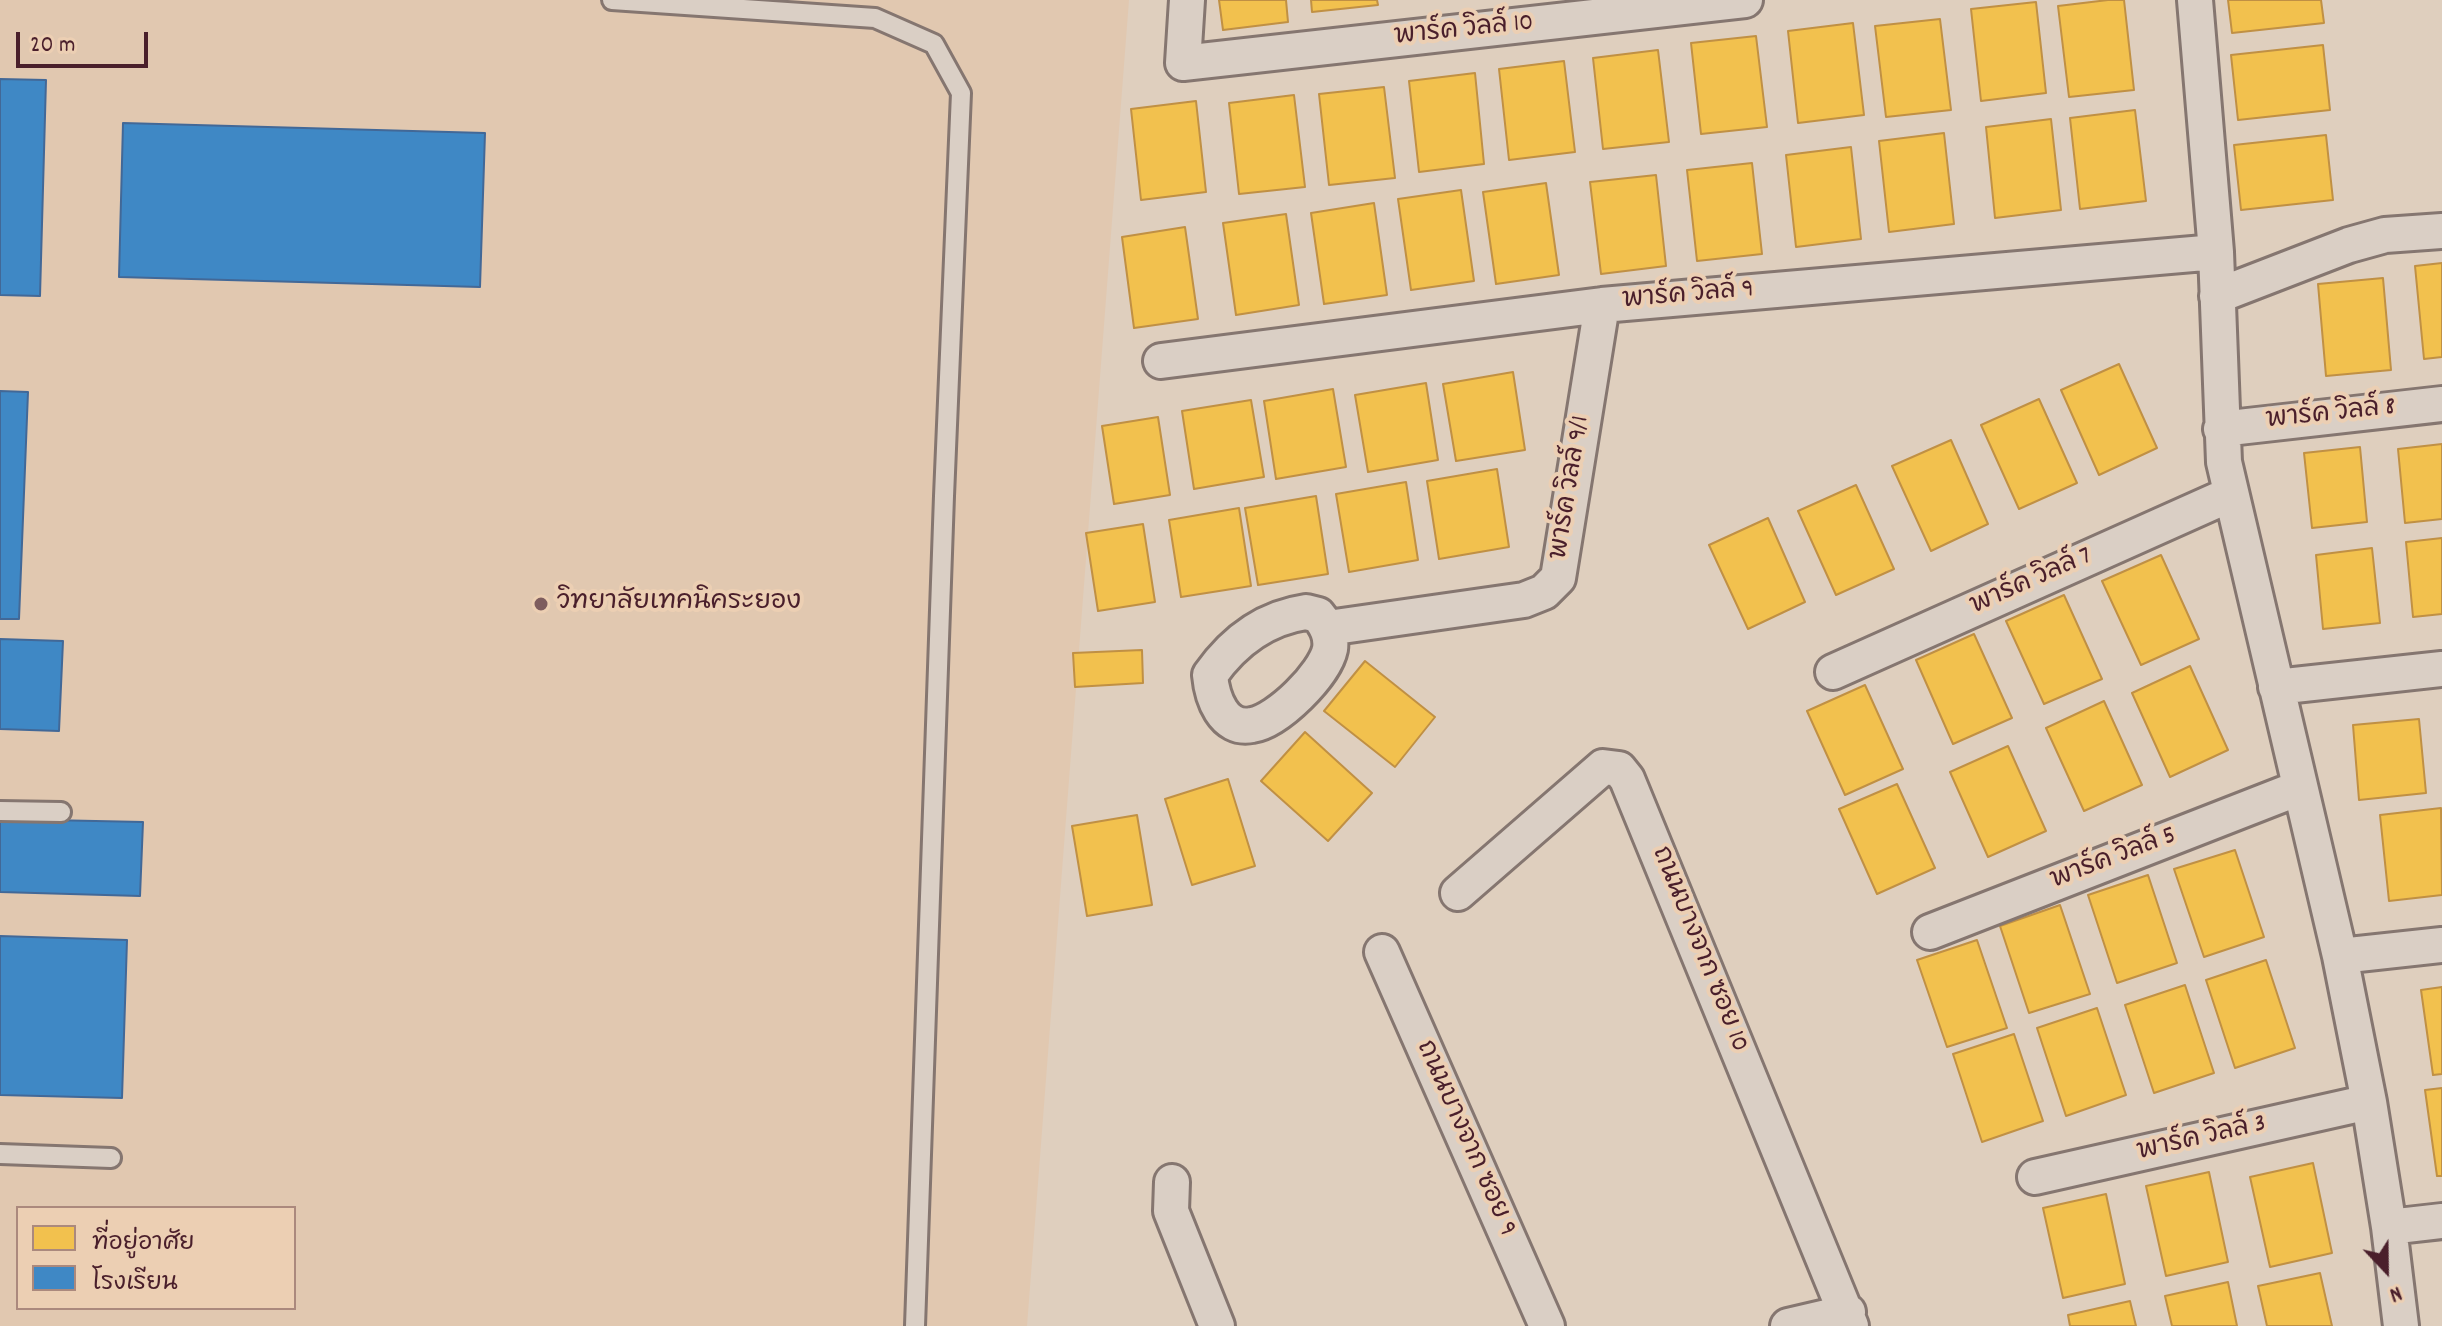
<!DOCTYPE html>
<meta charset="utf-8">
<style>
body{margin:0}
#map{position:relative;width:2442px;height:1326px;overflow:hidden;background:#dfcfbe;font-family:Dekko,"Playpen Sans Thai",sans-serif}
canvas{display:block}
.legend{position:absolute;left:16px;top:1206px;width:280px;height:104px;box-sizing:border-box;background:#eccfb3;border:2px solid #ab897d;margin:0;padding:10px 14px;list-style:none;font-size:24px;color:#4a1f2b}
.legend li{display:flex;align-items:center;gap:16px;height:40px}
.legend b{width:40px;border:2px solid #ab897d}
.north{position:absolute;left:2346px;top:1230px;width:80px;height:80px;-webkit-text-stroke:6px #eccfb3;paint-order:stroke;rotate:158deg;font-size:22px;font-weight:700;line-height:32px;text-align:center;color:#4a1f2b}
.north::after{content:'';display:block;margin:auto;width:28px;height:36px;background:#4a1f2b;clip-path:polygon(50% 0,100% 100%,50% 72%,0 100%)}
.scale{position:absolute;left:16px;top:32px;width:132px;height:36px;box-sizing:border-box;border:4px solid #4a1f2b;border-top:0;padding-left:10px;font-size:24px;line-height:28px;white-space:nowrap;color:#4a1f2b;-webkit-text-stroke:6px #eccfb3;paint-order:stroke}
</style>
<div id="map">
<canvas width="2442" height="1326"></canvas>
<ul class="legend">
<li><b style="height:22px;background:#f2c14e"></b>ที่อยู่อาศัย</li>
<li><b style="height:22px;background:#3f88c5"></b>โรงเรียน</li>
</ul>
<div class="north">N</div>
<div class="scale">20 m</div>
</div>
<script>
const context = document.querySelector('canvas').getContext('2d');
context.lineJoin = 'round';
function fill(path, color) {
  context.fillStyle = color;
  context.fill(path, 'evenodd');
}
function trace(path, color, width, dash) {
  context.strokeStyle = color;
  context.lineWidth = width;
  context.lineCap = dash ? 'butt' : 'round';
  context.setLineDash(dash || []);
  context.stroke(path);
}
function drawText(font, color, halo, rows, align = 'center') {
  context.font = font + ' Dekko,"Playpen Sans Thai",sans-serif';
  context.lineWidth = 8;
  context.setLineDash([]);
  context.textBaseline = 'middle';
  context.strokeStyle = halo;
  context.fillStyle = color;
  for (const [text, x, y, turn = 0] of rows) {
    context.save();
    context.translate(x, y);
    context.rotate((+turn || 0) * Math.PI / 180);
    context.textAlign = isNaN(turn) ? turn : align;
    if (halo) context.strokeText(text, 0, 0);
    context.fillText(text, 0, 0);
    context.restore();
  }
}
fill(new Path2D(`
 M0,0H1129L1027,1326H0ZM18,1208H294V1308H18Z`), '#e1c8b0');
const homes = new Path2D(`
 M1219,0H1286L1288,22L1223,30Z
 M1311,0H1377L1378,5L1312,12Z
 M2108,0H2124L2134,90L2069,97L2058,6Z
 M2228,0H2321L2324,23L2232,33Z
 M2036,2L2046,93L1981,101L1971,9Z
 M1940,19L1951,110L1886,117L1875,26Z
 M1853,23L1864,115L1798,123L1788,31Z
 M1756,36L1767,127L1701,134L1691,43Z
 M2323,45L2330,110L2238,120L2231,55Z
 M1658,50L1669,142L1603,149L1593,58Z
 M1564,61L1575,152L1509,160L1499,69Z
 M1475,73L1484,164L1419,172L1409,81Z
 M1384,87L1395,178L1329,185L1319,94Z
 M1294,95L1305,187L1239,194L1229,103Z
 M1196,101L1206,192L1141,200L1131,109Z
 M2135,110L2146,201L2080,209L2070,118Z
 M2051,119L2061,210L1995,218L1986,127Z
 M1944,133L1954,224L1889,232L1879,141Z
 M2326,135L2333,200L2241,210L2234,145Z
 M1851,147L1861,239L1796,247L1786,155Z
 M1752,163L1762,254L1697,261L1687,170Z
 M1656,175L1666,266L1601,274L1590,182Z
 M1546,183L1559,275L1496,284L1483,192Z
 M1461,190L1474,281L1411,290L1398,199Z
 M1374,203L1387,295L1324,304L1311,213Z
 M1286,214L1299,305L1236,315L1223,223Z
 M1185,227L1198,319L1134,328L1122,237Z
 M2442,263V357L2424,359L2415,266Z
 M2383,278L2391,370L2326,376L2318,284Z
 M2119,364L2157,448L2099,475L2061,390Z
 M1513,372L1525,450L1456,461L1443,384Z
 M1426,383L1438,460L1368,472L1355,395Z
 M1333,389L1346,467L1276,479L1264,401Z
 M2039,399L2077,483L2019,509L1981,425Z
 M1251,400L1264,477L1194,489L1182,411Z
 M1158,417L1170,495L1114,504L1102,426Z
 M1951,440L1988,524L1931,551L1892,466Z
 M2442,444V519L2405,523L2398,449Z
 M2360,447L2367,522L2312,528L2304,453Z
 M1497,469L1509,547L1439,559L1427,481Z
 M1406,482L1418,560L1349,572L1336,494Z
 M1856,485L1894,569L1836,595L1798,511Z
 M1316,496L1328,574L1258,585L1245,508Z
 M1239,508L1251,586L1181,597L1169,520Z
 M1768,518L1805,602L1748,629L1709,545Z
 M1143,524L1155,602L1098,611L1086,533Z
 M2442,538V614L2413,617L2406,542Z
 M2372,548L2380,623L2323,629L2316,555Z
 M2161,555L2199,639L2141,665L2102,581Z
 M2064,595L2102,679L2044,704L2006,621Z
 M1974,634L2012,718L1953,744L1916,660Z
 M1142,650L1143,683L1075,687L1073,653Z
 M1365,661L1435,717L1395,767L1324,711Z
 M2190,666L2228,750L2170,777L2132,693Z
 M1865,685L1903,769L1845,795L1807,711Z
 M2104,701L2142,785L2084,811L2046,728Z
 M2419,719L2426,793L2359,800L2353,725Z
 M1305,732L1372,793L1328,841L1261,781Z
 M2008,746L2046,831L1988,857L1950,772Z
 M1228,779L1255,866L1192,885L1165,799Z
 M1897,784L1935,868L1877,894L1839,809Z
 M2441,808L2442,895L2389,901L2380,815Z
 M1137,815L1152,905L1087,916L1072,826Z
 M2235,850L2264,937L2204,957L2174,869Z
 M2148,875L2177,963L2117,983L2088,895Z
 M2060,905L2090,994L2029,1013L2000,926Z
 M1977,940L2007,1028L1947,1047L1917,960Z
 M2266,960L2295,1048L2235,1068L2206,980Z
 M2185,985L2214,1073L2154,1093L2125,1005Z
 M2442,987V1074L2433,1075L2421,990Z
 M2097,1008L2126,1095L2066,1116L2037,1028Z
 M2014,1034L2043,1121L1982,1142L1953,1054Z
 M2442,1088V1176H2437L2425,1090Z
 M2313,1163L2332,1253L2270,1267L2250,1177Z
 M2209,1172L2228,1262L2166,1276L2146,1186Z
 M2106,1194L2125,1284L2063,1298L2043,1208Z
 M2320,1273L2332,1326H2267L2258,1286Z
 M2228,1282L2237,1326H2172L2165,1296Z
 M2130,1301L2136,1326H2070L2068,1315Z`);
fill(homes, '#f2c14e');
trace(homes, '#c09044', 2);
const schools = new Path2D(`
 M0,79L46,80L40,296L0,295Z
 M123,123L485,133L480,287L119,277Z
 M0,391L28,392L19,619H0Z
 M0,639L63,641L59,731L0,729Z
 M0,819L143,822L140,896L0,892Z
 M0,936L127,940L122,1098L0,1095Z`);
fill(schools, '#3f88c5');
trace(schools, '#426897', 2);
const service = new Path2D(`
 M612,0L875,18L934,44L961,93L944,496L915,1326
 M0,811L61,812
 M0,1154L111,1158`);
const minor = new Path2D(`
 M1187,0L1183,63L1745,0
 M2195,0L2216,252L2224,462L2340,956L2369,1102L2389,1227L2401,1326
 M2217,296L2349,245L2385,235L2442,231
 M1161,361L1602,305L2216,252
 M2221,429L2442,404
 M1306,612L1318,615C1326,625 1332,635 1330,649C1325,674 1278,721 1252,725C1223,731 1212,697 1210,675C1234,641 1265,618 1306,612Z
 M1328,628L1524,600L1544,592L1558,578L1602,305
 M1833,672L2231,494
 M2276,687L2442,669
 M1458,893L1603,767L1619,769L1627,779L1851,1326
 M1930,932L2299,788
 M1382,952L1547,1326
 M2340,956L2442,945
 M2035,1177L2369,1102
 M1172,1182L1171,1211L1217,1326
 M2389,1227L2442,1221
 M1788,1326L1848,1312`);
trace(service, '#857670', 24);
trace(minor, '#857670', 40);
trace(service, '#dacfc5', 18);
trace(minor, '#dacfc5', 34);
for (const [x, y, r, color] of [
 [541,604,8,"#7e5d5e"]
]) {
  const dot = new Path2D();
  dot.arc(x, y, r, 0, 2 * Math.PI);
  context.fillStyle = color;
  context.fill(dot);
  trace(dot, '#eccfb3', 3);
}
drawText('26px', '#4a1f2b', '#eccfb3', [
 ["พาร์ค วิลล์ 10",1464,32,-6],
 ["พาร์ค วิลล์ 9",1688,297,-5],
 ["พาร์ค วิลล์ 8",2331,416,-6],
 ["พาร์ค วิลล์ 9/1",1572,488,-81],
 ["พาร์ค วิลล์ 7",2032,583,-24],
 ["พาร์ค วิลล์ 5",2114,860,-21],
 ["ถนนบางจาก ซอย 10",1698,950,68],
 ["ถนนบางจาก ซอย 9",1464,1139,66],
 ["พาร์ค วิลล์ 3",2202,1140,-13]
]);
drawText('26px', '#4a1f2b', '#eccfb3', [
 ["วิทยาลัยเทคนิคระยอง",557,604]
], 'left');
</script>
